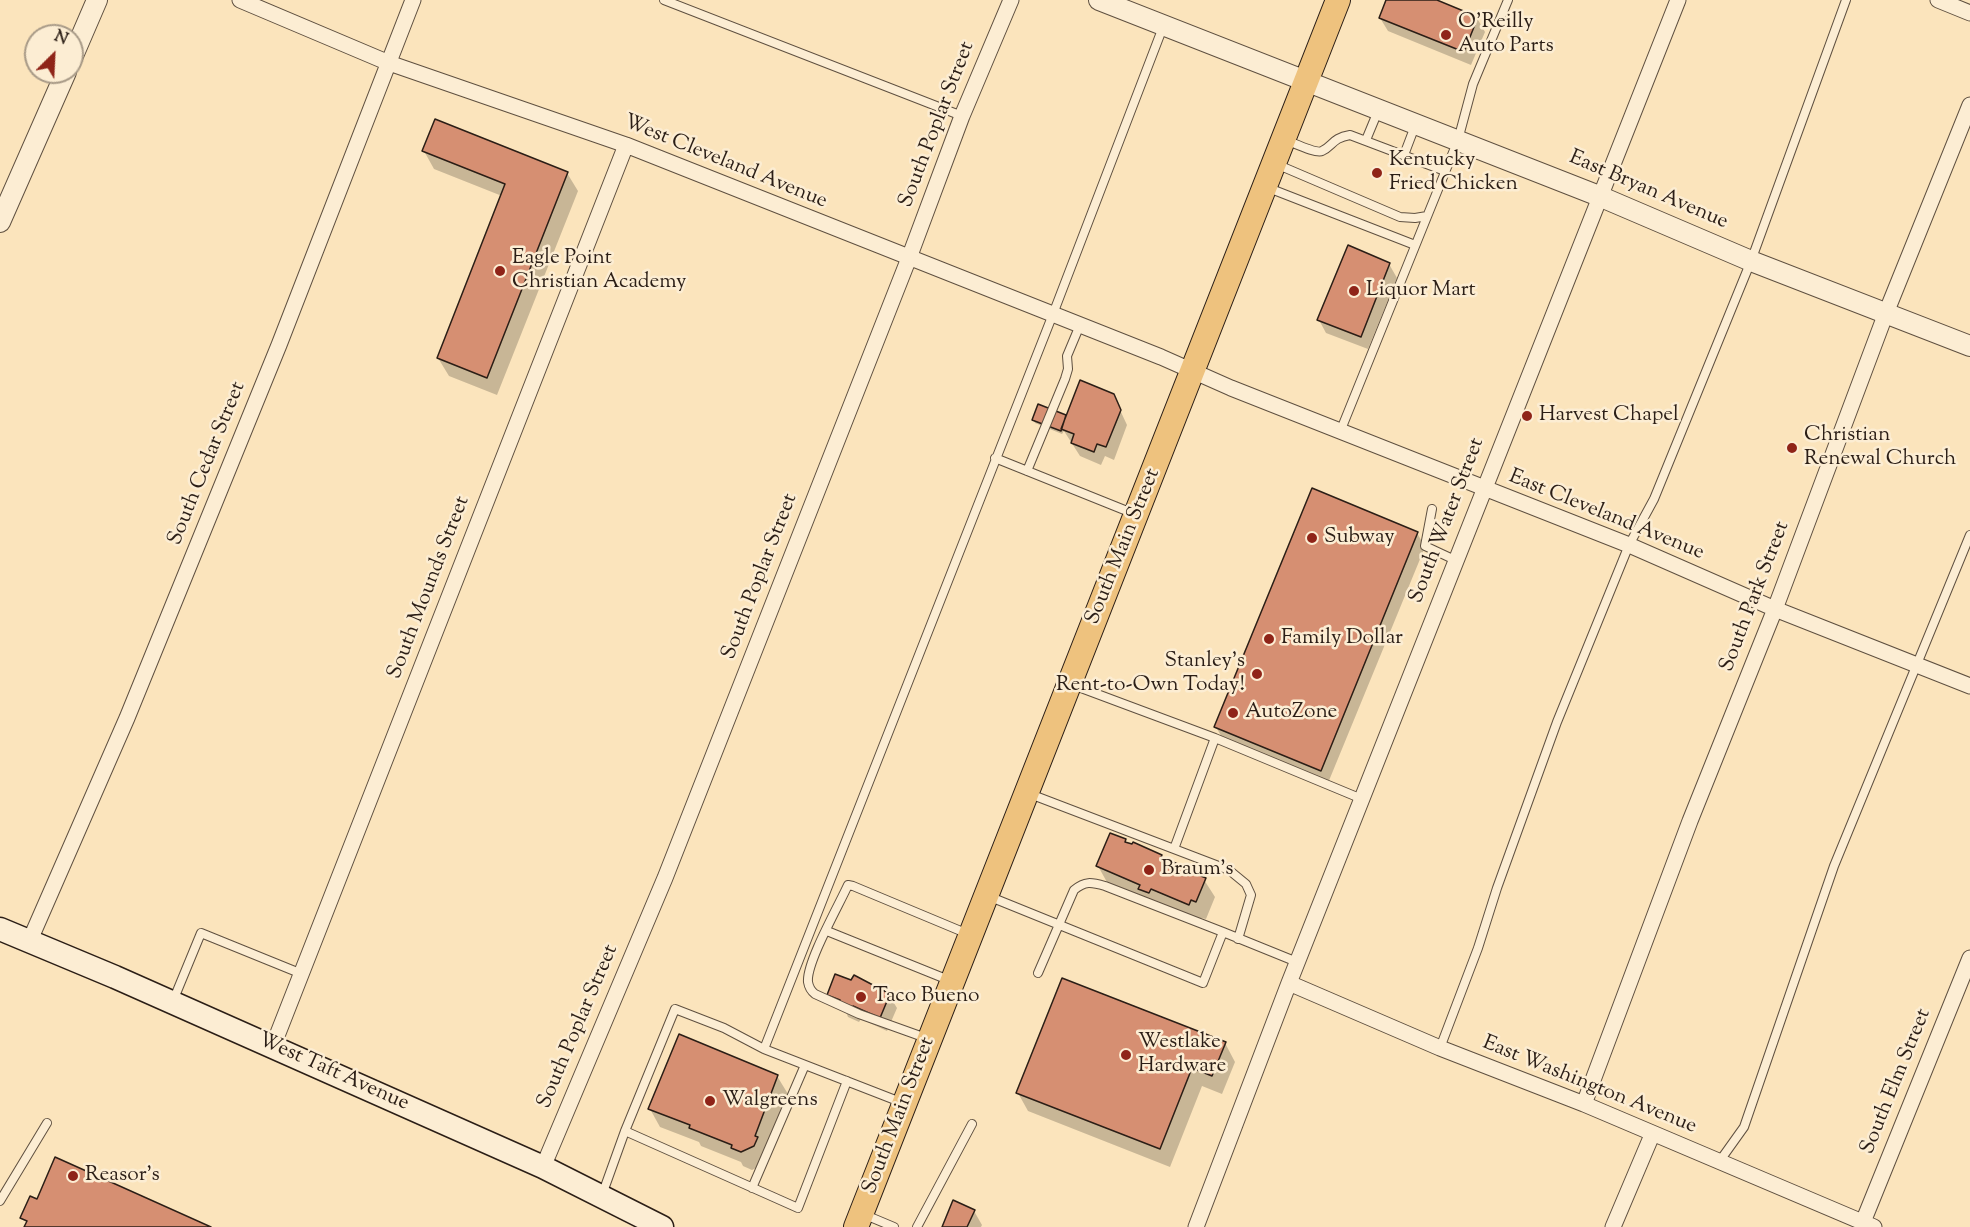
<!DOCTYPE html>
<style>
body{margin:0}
#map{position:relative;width:1970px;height:1227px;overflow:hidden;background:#fbe4bc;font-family:"Sorts Mill Goudy",serif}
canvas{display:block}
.north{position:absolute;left:24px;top:24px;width:60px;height:60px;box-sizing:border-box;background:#fcedd3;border:2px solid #a89a87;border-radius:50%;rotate:24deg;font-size:16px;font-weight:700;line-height:24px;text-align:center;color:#2b1e16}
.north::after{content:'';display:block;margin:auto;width:21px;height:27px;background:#8f2418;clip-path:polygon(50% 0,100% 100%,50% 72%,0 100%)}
</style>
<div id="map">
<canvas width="1970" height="1227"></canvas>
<div class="north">N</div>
</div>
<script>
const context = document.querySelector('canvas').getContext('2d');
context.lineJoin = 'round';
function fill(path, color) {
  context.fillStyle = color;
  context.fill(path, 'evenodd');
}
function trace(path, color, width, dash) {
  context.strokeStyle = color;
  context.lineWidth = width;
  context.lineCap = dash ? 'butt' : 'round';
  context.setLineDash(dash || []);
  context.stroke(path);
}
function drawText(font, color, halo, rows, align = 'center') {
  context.font = font + ' "Sorts Mill Goudy",serif';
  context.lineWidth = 5;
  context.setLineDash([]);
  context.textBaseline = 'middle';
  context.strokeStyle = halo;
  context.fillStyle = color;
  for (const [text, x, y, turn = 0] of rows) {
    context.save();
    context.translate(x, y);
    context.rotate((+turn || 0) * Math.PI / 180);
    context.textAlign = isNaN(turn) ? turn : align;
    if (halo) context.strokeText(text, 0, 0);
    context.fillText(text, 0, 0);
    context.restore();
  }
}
fill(new Path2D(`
 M1387,0H1433L1477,18L1485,32L1471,65L1388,31L1380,18Z
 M424,151L567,173L578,191L497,395L449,376L438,358L502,196L434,169Z
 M1389,264L1397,278L1368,349L1326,333L1319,320Z
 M1113,395L1127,425L1114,460L1105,456L1101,465L1080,456L1064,431L1062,434L1035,423L1033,419L1039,406L1067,417Z
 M1417,533L1425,547L1328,783L1224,741L1216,727Z
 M1125,841L1128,845L1161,856L1164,860L1201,875L1215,897L1206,919L1201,918L1199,923L1108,884L1098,866Z
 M828,995H889L897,1008L887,1031L861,1019L859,1022L848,1017L846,1012L836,1008Z
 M1225,1043L1235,1062L1222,1094L1202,1086L1170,1167L1028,1111L1018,1093Z
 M777,1076L788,1094L765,1153L764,1164L752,1170L743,1166L741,1162L701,1146L699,1142L660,1127L650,1109Z
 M974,1211L982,1225L981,1227H943Z`), '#0003');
const building = new Path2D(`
 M1386,0H1437L1478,17L1464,52L1379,18Z
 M435,119L568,172L487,378L437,358L505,184L422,151Z
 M1348,245L1390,263L1361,337L1317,320Z
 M1080,380L1114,394L1121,410L1106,447L1097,444L1094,452L1071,443L1074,434L1061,429Z
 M1038,404L1066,415L1061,431L1032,420Z
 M1312,488L1418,532L1321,771L1214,727Z
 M1110,833L1126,839L1125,842L1132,844L1133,842L1162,855L1161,857L1202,874L1201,876L1206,878L1196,902L1191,900L1189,905L1151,889L1149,893L1138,889L1140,885L1096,866Z
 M835,974L851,980L854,975L890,994L880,1018L853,1006L852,1009L839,1003L840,1000L827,995Z
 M1062,978L1226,1042L1212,1076L1192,1068L1160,1149L1016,1093Z
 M679,1034L778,1075L755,1136L758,1137L754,1146L741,1152L731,1148L732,1145L689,1128L690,1125L648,1109Z
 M55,1157L211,1227H24L27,1221L20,1218L30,1196L37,1199Z
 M953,1200L975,1210L967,1227H942Z`);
fill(building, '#d68f72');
trace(building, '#2b1e16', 1.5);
const service = new Path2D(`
 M664,0L962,116
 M1285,140C1292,142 1316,154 1322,151C1333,146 1332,138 1350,135L1445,171
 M1366,140L1378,111
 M1404,155L1415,126
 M1276,164L1400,217L1415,218L1427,216
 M1266,187L1415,245
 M1340,432L1458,140L1473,84L1508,0
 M995,458L1132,513
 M1027,471L1065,379L1068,369L1067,356L1080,325
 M1432,509L1425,546L1455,560
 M1073,685L1215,738L1362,799
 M1030,794L1229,870L1246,884L1251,895L1238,939
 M1174,849L1215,738
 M988,896L1203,983L1223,932L1297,962
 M827,931L951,981
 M1038,973L1074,890C1085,881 1091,882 1105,886L1223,932
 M173,1001L201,933L302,974
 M926,1038L859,1014L815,994C811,991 809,988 808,982C806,963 839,905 848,885L853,886L968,934
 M1440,1048L1478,948L1497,888L1557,722L1629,545L1654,499L1751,261L1846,0
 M764,1049L1053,314L1163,27
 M625,1131L798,1208L847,1081
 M1719,1162L1744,1127L1834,866L1970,535
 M752,1188L805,1065
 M602,1195L625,1131L675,1009L724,1028L764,1049L903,1103
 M0,1201L47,1123
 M863,1214L894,1227
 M917,1227L972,1124`);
const minor = new Path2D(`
 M240,0L389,63L626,145L1161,357L1231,388L1629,545L1775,609L1970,686
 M1938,0L1970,13
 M30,940L127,718L279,345L413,0
 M1289,983L1440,1048L1584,1104L1874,1227
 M273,1046L626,145
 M1584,1104L1690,821L1775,609L1886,313L1970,105
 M543,1167L665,878L909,258L962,116L1011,0
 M1863,1222L1970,958
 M1196,1227L1289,983L1678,0
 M1613,1227L1652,1135`);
const tertiary = new Path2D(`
 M1099,0L1599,196L1751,261L1970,346
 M72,58L97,0
 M0,222L66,72`);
const secondary = new Path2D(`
 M0,929L115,977L543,1167L662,1227`);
const primary = new Path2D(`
 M856,1227L1338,0`);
trace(service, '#5f5040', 10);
trace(minor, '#5f5040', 17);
trace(tertiary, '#5f5040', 22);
trace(secondary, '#2b1e16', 25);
trace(primary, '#2b1e16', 26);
trace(service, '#fcedd3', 8);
trace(minor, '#fcedd3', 15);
trace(tertiary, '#fcedd3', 20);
trace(secondary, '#fcedd3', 22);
trace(primary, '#eec27e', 24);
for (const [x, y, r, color] of [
 [1446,35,6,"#8f2418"],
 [1377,173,6,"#8f2418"],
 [500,271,6,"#8f2418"],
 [1354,291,6,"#8f2418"],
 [1527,416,6,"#8f2418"],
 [1792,448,6,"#8f2418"],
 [1312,538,6,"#8f2418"],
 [1269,639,6,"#8f2418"],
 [1257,674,6,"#8f2418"],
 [1233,713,6,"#8f2418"],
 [1149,870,6,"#8f2418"],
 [861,997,6,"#8f2418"],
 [1126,1055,6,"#8f2418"],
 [710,1101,6,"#8f2418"],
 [73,1176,6,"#8f2418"]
]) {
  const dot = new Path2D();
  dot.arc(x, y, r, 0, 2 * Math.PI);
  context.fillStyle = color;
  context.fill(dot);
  trace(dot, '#fcedd3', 2);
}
drawText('21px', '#2b1e16', '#fcedd3', [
 ["O'Reilly",1458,23],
 ["Auto Parts",1458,47],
 ["Kentucky",1389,161],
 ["Fried Chicken",1389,185],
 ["Eagle Point",512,259],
 ["Christian Academy",512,283],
 ["Liquor Mart",1366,291],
 ["Harvest Chapel",1539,416],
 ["Christian",1804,436],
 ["Renewal Church",1804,460],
 ["Subway",1324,538],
 ["Family Dollar",1281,639],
 ["Stanley's",1245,662,"right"],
 ["Rent-to-Own Today!",1245,686,"right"],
 ["AutoZone",1245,713],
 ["Braum's",1161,870],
 ["Taco Bueno",873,997],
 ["Westlake",1138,1043],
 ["Hardware",1138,1067],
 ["Walgreens",722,1101],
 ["Reasor's",85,1176]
], 'left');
drawText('21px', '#2b1e16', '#fcedd3', [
 ["South Poplar Street",938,125,-69],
 ["West Cleveland Avenue",725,163,22],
 ["East Bryan Avenue",1648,191,23],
 ["South Cedar Street",208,464,-68],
 ["East Cleveland Avenue",1606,516,22],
 ["South Water Street",1448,521,-69],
 ["South Main Street",1124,547,-68],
 ["South Poplar Street",761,577,-69],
 ["South Mounds Street",430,588,-69],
 ["South Park Street",1756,597,-69],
 ["South Poplar Street",579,1027,-67],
 ["West Taft Avenue",333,1073,24],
 ["South Elm Street",1897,1082,-68],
 ["East Washington Avenue",1589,1086,22],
 ["South Main Street",900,1116,-69]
]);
</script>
